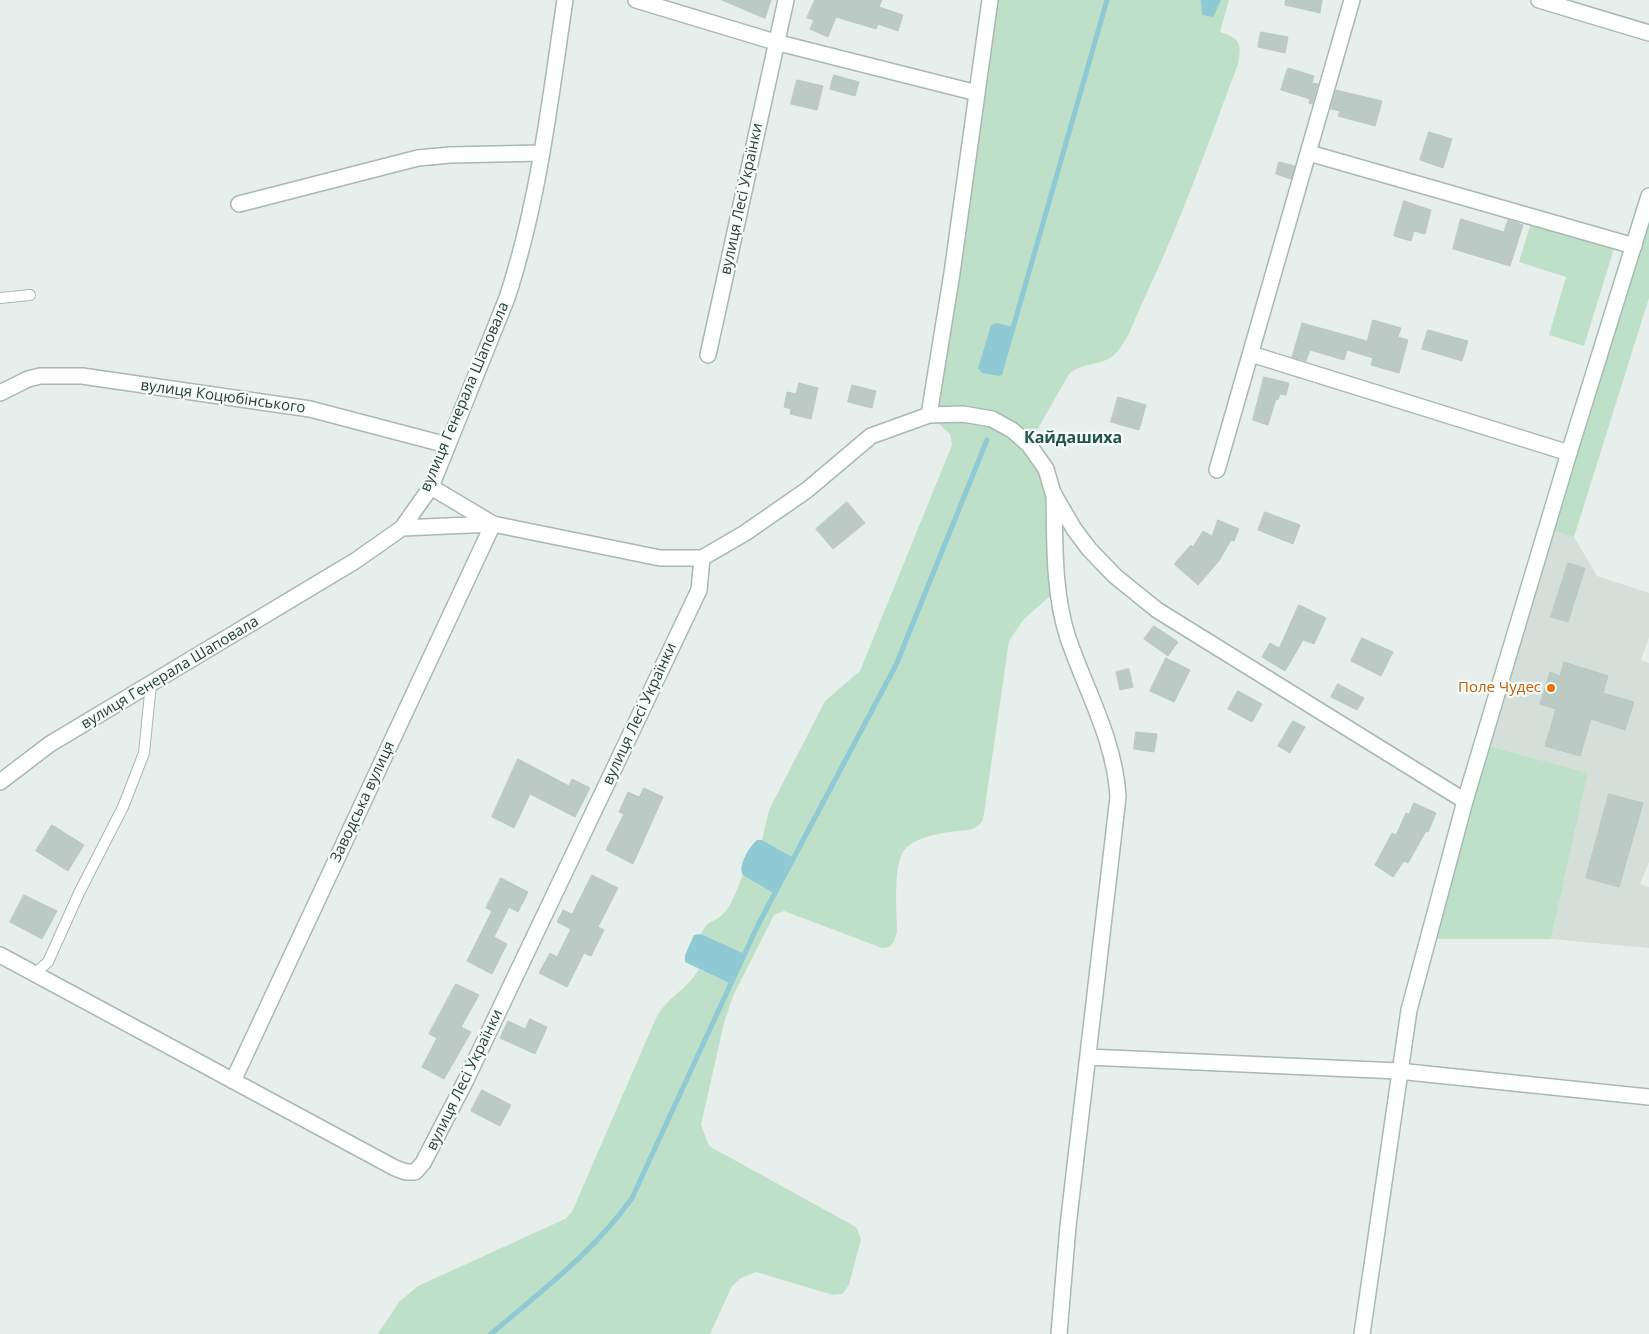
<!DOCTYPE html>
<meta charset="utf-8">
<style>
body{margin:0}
canvas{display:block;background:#e6efeb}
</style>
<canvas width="1649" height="1334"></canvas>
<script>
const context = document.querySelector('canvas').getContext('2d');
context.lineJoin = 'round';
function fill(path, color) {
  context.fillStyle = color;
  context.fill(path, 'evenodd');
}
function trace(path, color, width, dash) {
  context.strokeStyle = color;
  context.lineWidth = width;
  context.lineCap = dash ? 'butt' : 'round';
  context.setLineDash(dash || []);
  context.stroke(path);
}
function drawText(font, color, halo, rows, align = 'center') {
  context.font = font + ' "Open Sans",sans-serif';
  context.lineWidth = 4.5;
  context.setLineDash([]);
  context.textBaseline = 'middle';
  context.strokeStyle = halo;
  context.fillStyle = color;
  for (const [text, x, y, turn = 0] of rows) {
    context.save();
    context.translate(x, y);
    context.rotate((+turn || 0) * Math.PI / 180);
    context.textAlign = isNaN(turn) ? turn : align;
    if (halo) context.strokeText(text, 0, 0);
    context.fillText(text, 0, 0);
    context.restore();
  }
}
fill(new Path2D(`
 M1547,528L1574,537L1597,576L1649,593V637L1641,660L1649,663V862L1640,884L1649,887V948L1551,939L1588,773L1482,744Z`), '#d4dfda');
fill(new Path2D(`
 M990,0H1229L1220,32C1241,39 1242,43 1238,64C1208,144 1180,224 1143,301C1135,318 1128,342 1114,355C1102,366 1082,362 1069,374L1029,444L1046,469L1058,589L1023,620L1009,641L983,820C976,831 967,830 956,831C941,833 911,838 903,852C893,868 897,911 897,932L894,942L889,947L882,948L784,911L774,915L733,996L724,1023L701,1125L709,1146L856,1227L861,1239L849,1285L842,1294L833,1295L756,1272L741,1278L732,1286L710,1334H378L399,1302L418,1286L565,1219L572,1212L656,1018C668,996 687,990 699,969L731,984L745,954L701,934C709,918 713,924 723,914C733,905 737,887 743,875L775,893L794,858L762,840L769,810L825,701L860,671L952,445L950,434L929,415Z
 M1649,196V298L1574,537L1547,528Z
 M1533,216L1616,242L1584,346L1549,335L1566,277L1519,262Z
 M1482,744L1588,773L1551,939H1427Z`), '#bfe0c8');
fill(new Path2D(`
 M1201,0H1221L1213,17L1202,15Z
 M997,323L1013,327L999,376L982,373L978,368L991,325Z
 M757,840H762L794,858L775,894L743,875C737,866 750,846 757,840Z
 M701,934L745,954L731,984L685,962V955L694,935Z`), '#8ec9d4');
trace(new Path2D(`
 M1000,373L1107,0
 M491,1334C541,1291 594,1252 632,1198L758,925L896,665L987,440`), '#8ec9d4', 5);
const building = new Path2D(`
 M722,0H771L765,18Z
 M815,0H882L879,7L903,15L898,31L878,24L876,29L836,17L828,37L810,29L814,20L807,18Z
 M1286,0H1322L1320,13L1285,5Z
 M1261,32L1288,37L1285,53L1258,47Z
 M1288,68L1314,76L1312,83L1318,84L1312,104L1309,103L1310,99L1281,90Z
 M834,75L859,82L855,96L830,89Z
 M797,80L823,86L817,110L791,104Z
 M1336,90L1382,101L1375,126L1338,116L1340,111L1331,109Z
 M1429,132L1452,139L1443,168L1420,160Z
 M1279,162L1295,166L1291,179L1276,174Z
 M1404,201L1431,210L1425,234L1414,231L1411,241L1394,236Z
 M1461,219L1504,232L1508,220L1523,225L1510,266L1453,249Z
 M1373,320L1401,328L1398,337L1408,340L1399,373L1371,365L1373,358L1347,350L1344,360L1310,350L1306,361L1292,357L1302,323L1367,341Z
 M1428,330L1468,341L1462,361L1422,349Z
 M1264,377L1289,383L1286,395L1280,394L1278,400L1276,399L1268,425L1253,420Z
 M799,383L818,388L811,419L790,414L791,409L784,407L787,392L796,394Z
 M852,385L876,391L872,408L848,402Z
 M1118,397L1146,405L1139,430L1111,422Z
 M847,502L865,523L833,549L816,529Z
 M1265,512L1300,525L1293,544L1258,530Z
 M1218,520L1239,529L1234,541L1231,540L1219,561L1198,585L1174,564L1191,545L1193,547L1203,531L1212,536Z
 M1568,563L1585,568L1568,622L1551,617Z
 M1299,605L1326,618L1314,644L1303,640L1285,671L1262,657L1270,643L1279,648Z
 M1154,626L1178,642L1168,656L1144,639Z
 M1362,638L1393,652L1381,676L1351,661Z
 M1166,658L1190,670L1174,702L1150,691Z
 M1564,662L1608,676L1603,693L1634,702L1625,730L1591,719L1580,756L1545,746L1556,709L1540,704L1550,672L1560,676Z
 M1129,669L1133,687L1120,690L1116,672Z
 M1338,684L1364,698L1357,710L1331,697Z
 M1238,691L1262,704L1252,722L1228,709Z
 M1293,721L1305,727L1290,753L1278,746Z
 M1136,732L1157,734L1154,752L1134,749Z
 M518,759L569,786L572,779L590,788L575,817L530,794L514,828L492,817Z
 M644,788L663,797L633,864L606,850L624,814L619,812L628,792L639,797Z
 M1609,794L1643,803L1619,887L1586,878Z
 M1414,803L1436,813L1428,832L1426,831L1408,863L1404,861L1393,877L1375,865L1392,833L1396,835L1406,813L1409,814Z
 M52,825L84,845L68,871L36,851Z
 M592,875L618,888L598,927L604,930L591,956L584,953L567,987L539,973L550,953L557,957L571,929L557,922L563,910L572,914Z
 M501,878L528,892L518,912L509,907L494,937L507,944L492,974L467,961L492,911L486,908Z
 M24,895L57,911L42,939L10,922Z
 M456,984L479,995L461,1027L471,1032L444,1079L422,1067L437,1038L429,1034Z
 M530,1019L547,1027L535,1054L500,1038L508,1021L525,1029Z
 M482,1090L511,1105L500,1126L471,1111Z`);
fill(building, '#bbcac4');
trace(building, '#b8c9c2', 1);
const lane = new Path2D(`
 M0,298L30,295
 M34,974L48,962L79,893L123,807L144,753L151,684`);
const street = new Path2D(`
 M636,0L775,42L977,93
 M1539,0L1649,33
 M1309,153L1634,246
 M239,204L418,158L450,155L542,153
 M1251,354L1569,453
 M708,355L786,0
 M0,393L28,379L40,376H82L310,409L447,445
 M929,415L952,273L990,0
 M1217,470L1352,0
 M1054,494C1055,542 1053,592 1068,638C1086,691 1115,740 1118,797L1068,1226L1059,1334
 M402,528L493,524L660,558H702L745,533L807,490L871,436L929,415L963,414L992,419L1012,430L1029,445L1046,469L1053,493L1074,529L1089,549L1115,576L1157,610L1465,801
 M0,782L50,744L355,561L402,528L431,487L507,298C539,201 550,100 565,0
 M0,955L395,1168L406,1172H415L423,1163L466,1080L699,590L702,558
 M1088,1057L1398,1071L1649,1097
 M233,1081L493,524L431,487`);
const secondary = new Path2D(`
 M1362,1334L1409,1010L1465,801L1569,453L1649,196`);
trace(lane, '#a8b8b2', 12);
trace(street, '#a8b8b2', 18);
trace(secondary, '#a4bbb3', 18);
trace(lane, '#fff', 10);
trace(street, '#fff', 15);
trace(secondary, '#fff', 15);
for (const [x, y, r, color] of [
 [1551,688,5,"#e8710a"]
]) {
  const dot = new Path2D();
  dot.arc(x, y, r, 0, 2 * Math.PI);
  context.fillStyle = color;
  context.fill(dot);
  trace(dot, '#f7fbf9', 2);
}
drawText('15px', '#24423a', '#f7fbf9', [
 ["вулиця Лесі Українки",742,199,-78],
 ["вулиця Коцюбінського",223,397,8],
 ["вулиця Генерала Шаповала",465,397,-67],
 ["вулиця Генерала Шаповала",170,673,-31],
 ["вулиця Лесі Українки",640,714,-65],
 ["Заводська вулиця",363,802,-65],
 ["вулиця Лесі Українки",465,1080,-64]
]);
drawText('15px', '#c56008', '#f7fbf9', [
 ["Поле Чудес",1541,688]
], 'right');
drawText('bold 16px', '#1f5548', '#f7fbf9', [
 ["Кайдашиха",1073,438]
]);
</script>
